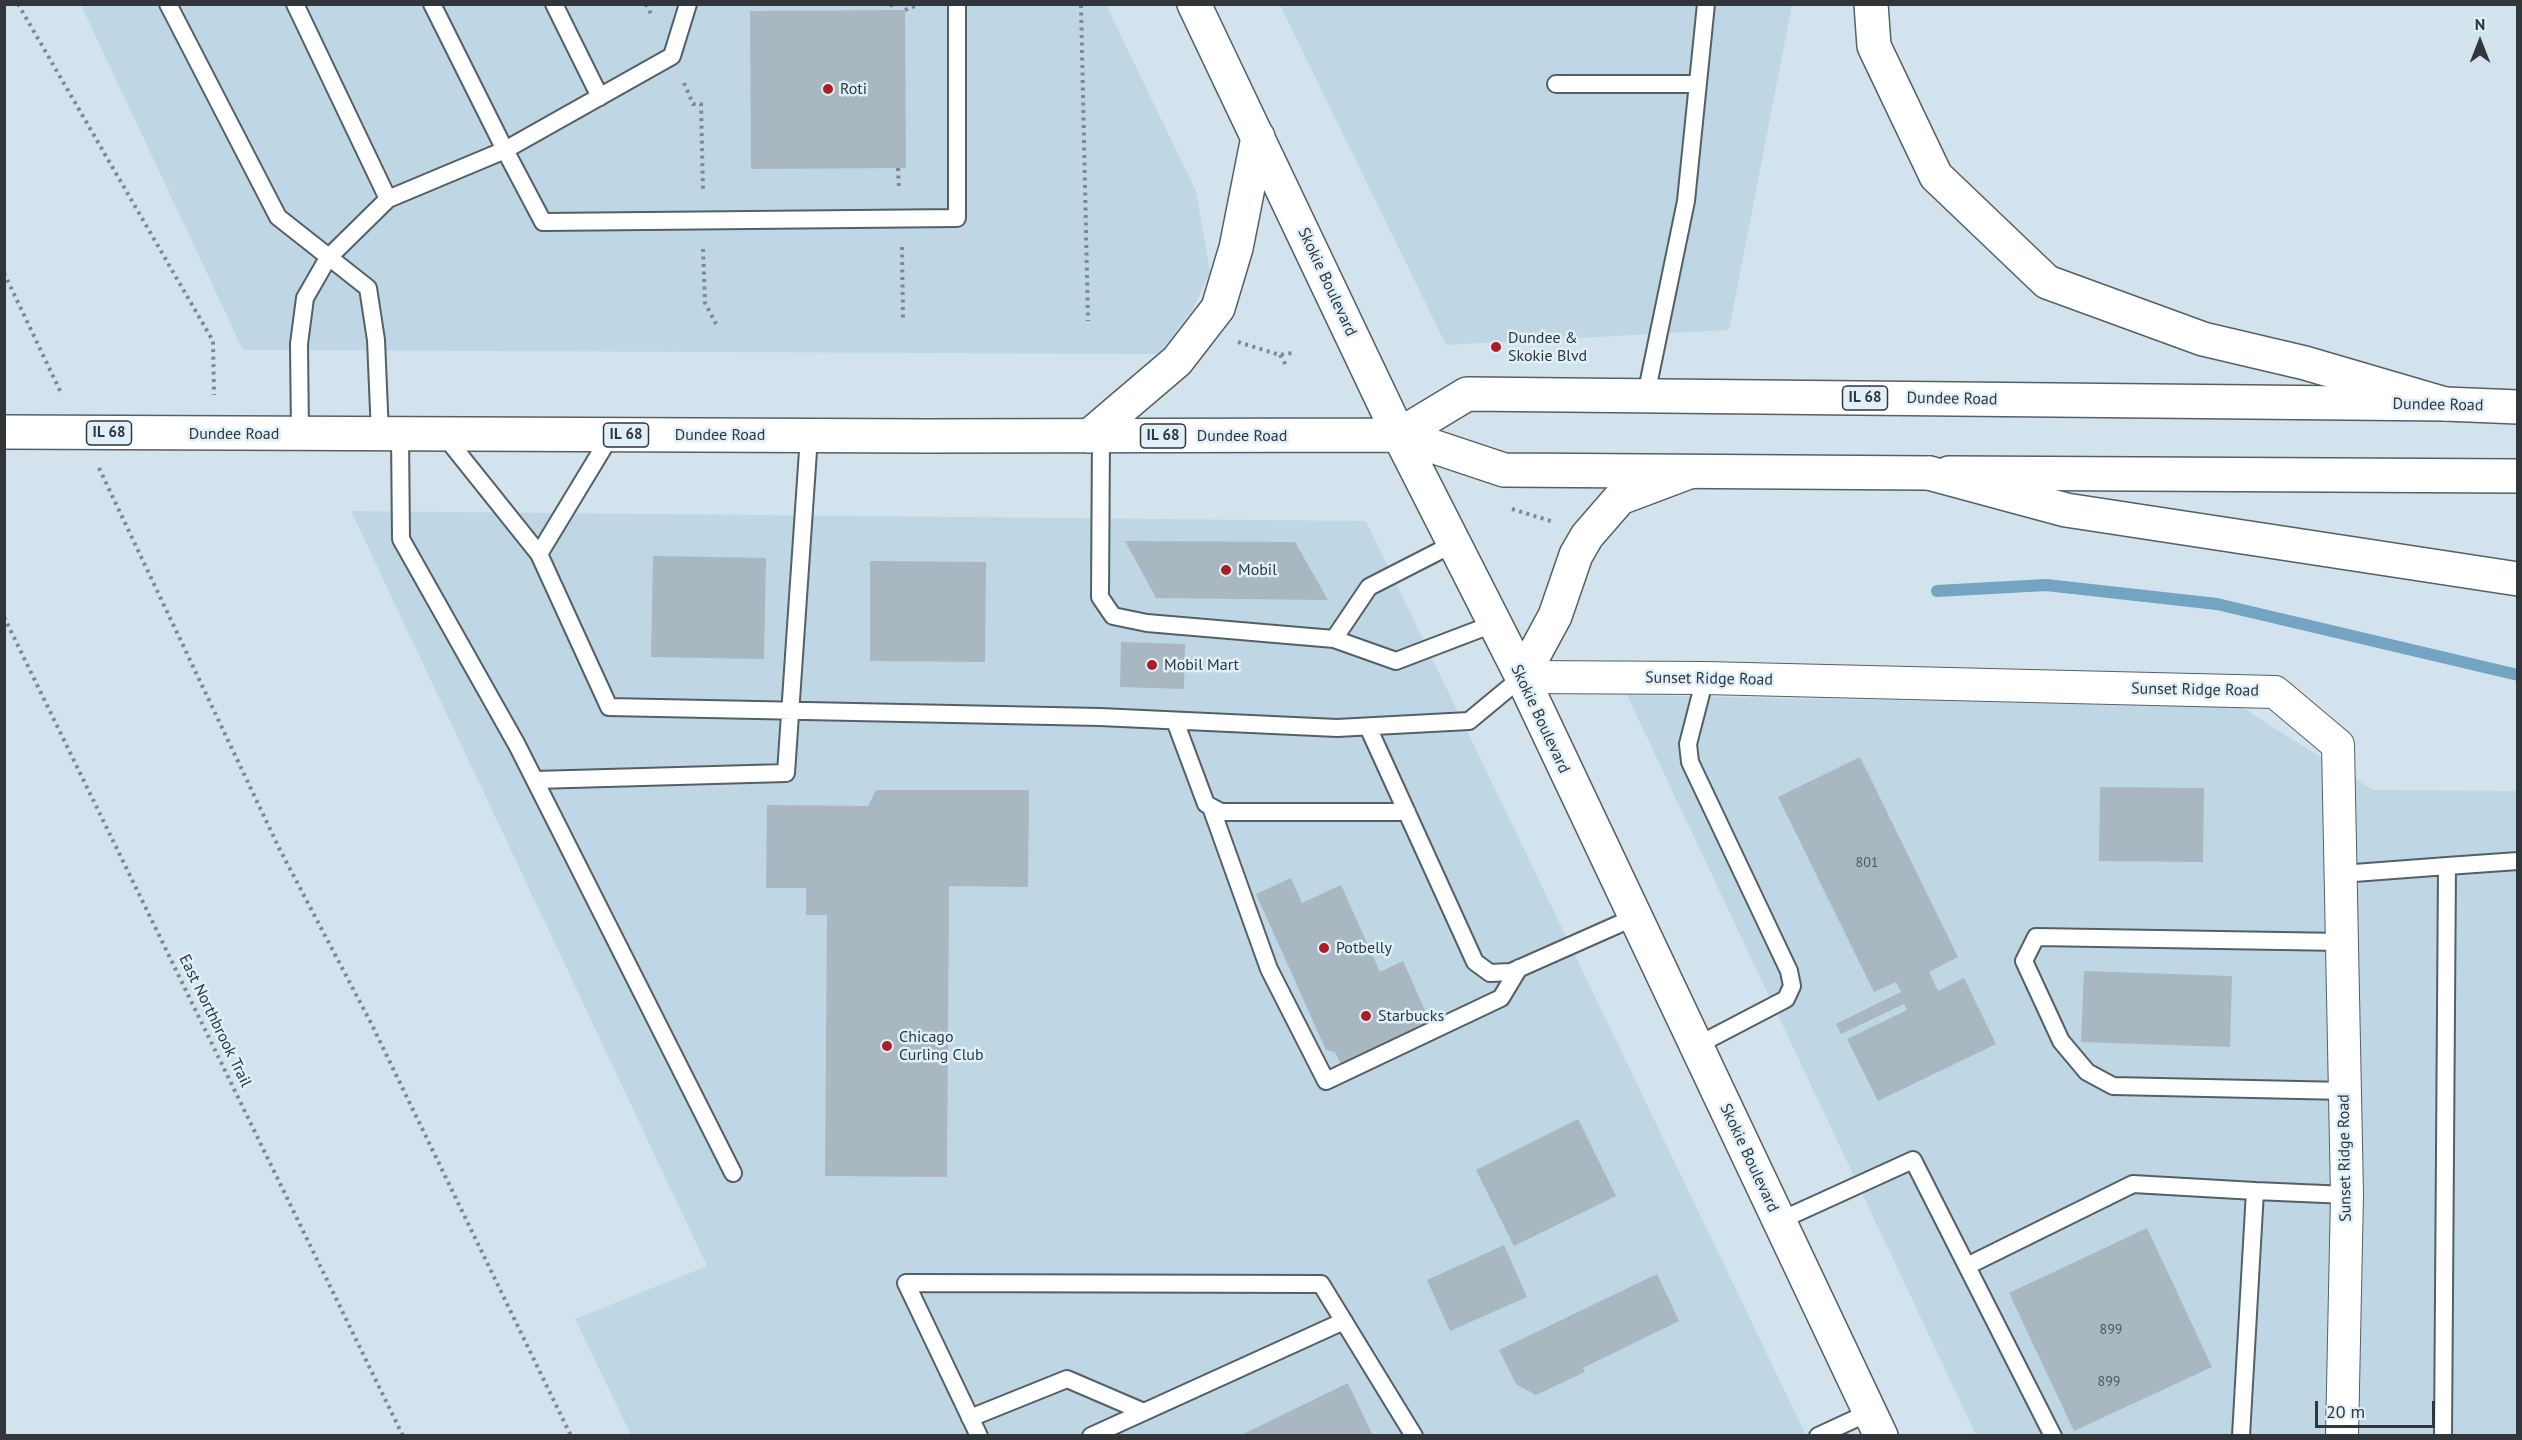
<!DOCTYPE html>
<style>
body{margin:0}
#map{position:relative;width:2522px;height:1440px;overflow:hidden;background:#d3e3ed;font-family:"PT Sans",sans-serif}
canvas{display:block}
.frame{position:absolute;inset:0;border:6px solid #30363a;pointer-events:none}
.north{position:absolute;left:2450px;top:12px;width:60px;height:60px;-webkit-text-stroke:4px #e0f0fa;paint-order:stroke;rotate:0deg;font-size:16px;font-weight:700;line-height:24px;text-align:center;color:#30363a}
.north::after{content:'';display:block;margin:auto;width:21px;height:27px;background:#30363a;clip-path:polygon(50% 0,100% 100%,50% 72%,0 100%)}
.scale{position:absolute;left:2315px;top:1401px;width:120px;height:27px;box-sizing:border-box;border:3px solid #30363a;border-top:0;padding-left:8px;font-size:18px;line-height:21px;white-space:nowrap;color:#30363a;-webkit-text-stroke:4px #e0f0fa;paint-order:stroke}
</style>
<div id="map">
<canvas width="2522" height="1440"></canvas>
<div class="frame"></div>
<div class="north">N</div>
<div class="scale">20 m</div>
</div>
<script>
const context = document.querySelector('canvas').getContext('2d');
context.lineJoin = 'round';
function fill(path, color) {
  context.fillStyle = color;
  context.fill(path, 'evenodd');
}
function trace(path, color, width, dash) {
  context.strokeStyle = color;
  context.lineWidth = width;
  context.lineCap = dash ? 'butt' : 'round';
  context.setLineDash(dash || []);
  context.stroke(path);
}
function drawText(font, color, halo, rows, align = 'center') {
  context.font = font + ' "PT Sans",sans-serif';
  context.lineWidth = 5;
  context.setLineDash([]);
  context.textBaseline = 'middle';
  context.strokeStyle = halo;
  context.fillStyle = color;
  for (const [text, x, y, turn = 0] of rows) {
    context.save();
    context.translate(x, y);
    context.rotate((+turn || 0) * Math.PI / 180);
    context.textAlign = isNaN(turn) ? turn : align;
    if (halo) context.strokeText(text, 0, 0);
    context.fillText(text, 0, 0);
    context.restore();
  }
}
fill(new Path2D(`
 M81,5H1106L1196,191L1210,272L1192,310L1159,354L243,350Z
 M1280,5H1792L1729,330L1446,345Z
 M351,511L1366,521L1806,1435H631L575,1319L707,1266Z
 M1627,695L2241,707L2373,790L2517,791V1435H1976Z`), '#bfd7e5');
trace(new Path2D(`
 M1937,591L2046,585L2217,604L2518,675`), '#73a4c1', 12);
fill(new Path2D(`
 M905,10L906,168L751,169L750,11Z
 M1125,541L1295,542L1328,600L1156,598Z
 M653,556L766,558L764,659L651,657Z
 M870,561L986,562L985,662L870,661Z
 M1121,642L1185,644L1184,689L1120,687Z
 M1860,757L1958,957L1929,972L1938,991L1964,978L1996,1044L1878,1101L1847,1039L1907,1010L1904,1004L1841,1034L1836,1024L1901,992L1896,982L1874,992L1778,797Z
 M2100,787L2204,788L2203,862L2099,861Z
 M876,790H1029L1028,887L949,886L947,1177L825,1176L827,915H806V888H766L767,805L868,806Z
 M1291,878L1302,903L1341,885L1380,972L1403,961L1432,1026L1342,1067L1335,1052L1326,1050L1256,894Z
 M2084,971L2232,976L2230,1047L2081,1042Z
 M1578,1119L1616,1196L1514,1246L1476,1170Z
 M2147,1228L2212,1367L2074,1431L2009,1293Z
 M1504,1245L1527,1297L1450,1331L1427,1280Z
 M1657,1274L1679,1321L1583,1368L1585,1372L1536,1395L1516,1384L1499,1350Z
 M1348,1383L1373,1436H1239Z`), '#a8b7c0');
const lane = new Path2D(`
 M168,4L278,217L368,288L376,340L380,434
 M295,4L388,199
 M432,4L505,150L672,56L688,4
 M554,4L600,97
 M1556,84H1698
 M1646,395L1686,201L1706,4
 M300,434L299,344L305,298L328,258L388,199L505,150L543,222L957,218V4
 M400,434L401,539L517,745L733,1173
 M443,434L539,554L609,707L1100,717L1337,728L1469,721L1522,677
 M1101,436L1100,597L1113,616L1147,623L1334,639L1396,661L1493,624
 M539,554L611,435
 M1334,639L1369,587L1453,544
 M1175,721L1206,804L1221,812H1407
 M1368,727L1475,962L1490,973L1511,972L1635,917
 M535,780L786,773L809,436
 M1212,810L1269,969L1326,1081L1501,998L1519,968
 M2447,866L2518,861
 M2341,874L2447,866L2443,1436
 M2342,942L2036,937L2024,961L2061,1041L2087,1072L2113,1086L2345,1091
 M1696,1046L1786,999L1792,986L1789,971L1690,762L1688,744L1705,678
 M2255,1191L2347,1195
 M1779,1221L1913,1160L2053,1436
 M1967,1266L2133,1184L2255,1191L2241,1436
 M970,1418L1067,1379L1144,1412
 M979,1436L906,1283L1321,1284L1414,1436
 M1091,1436L1344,1321
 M1818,1436L1870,1412`);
const street = new Path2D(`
 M1522,677L1705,678L2275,692L2338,745L2347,1195L2342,1436`);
const secondary = new Path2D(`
 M1194,4L1399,435L1522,677L1881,1436
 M1089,436L1177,361L1218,308L1236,248L1258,137
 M1949,473L2518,476
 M1522,677L1555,616L1576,555L1587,536L1620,498L1689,472`);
const primary = new Path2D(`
 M4,432L927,436L1399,435L1504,470L1929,473
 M1399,435L1467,394L2445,404L2518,407`);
const highway = new Path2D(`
 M1871,4L1874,46L1936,176L2047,282L2203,339L2305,363L2445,404
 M1929,473L2066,510L2518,579`);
trace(lane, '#526068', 20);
trace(street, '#526068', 34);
trace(secondary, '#526068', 36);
trace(primary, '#526068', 36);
trace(highway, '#526068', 36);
trace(new Path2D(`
 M18,4L213,341L214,395
 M646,4L652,16
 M891,4L893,10
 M1081,5L1088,321
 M905,10L920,4
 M684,83L693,104H701L703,191
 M898,168L899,189
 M902,247L903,321
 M703,249L705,303L716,324
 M4,273L62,395
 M1238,342L1280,355L1292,353
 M1280,355L1286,365
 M99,468L279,848L371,1023L571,1436
 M1512,509L1554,522
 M4,617L403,1436`), '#7e898f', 4, [3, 4.5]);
trace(lane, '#fff', 16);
trace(street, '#fff', 32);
trace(secondary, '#fff', 33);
trace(primary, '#fff', 33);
trace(highway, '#fff', 33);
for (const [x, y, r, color] of [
 [828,89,6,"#ae1c26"],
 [1496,347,6,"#ae1c26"],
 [1226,570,6,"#ae1c26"],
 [1152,665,6,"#ae1c26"],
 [1324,948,6,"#ae1c26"],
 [1366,1016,6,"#ae1c26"],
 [887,1046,6,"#ae1c26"]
]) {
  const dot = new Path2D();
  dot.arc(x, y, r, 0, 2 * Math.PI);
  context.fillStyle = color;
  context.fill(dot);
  trace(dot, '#e0f0fa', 2);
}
drawText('14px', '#4e565c', null, [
 ["801",1867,863],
 ["899",2111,1330],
 ["899",2109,1382]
]);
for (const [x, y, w] of [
 [1865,398,45],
 [109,433,45],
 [626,435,45],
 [1163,436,45]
]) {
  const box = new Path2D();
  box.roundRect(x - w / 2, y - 12, w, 24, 4.5);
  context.fillStyle = '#e0f0fa';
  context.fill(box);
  trace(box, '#30363a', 1.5);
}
drawText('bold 15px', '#30363a', null, [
 ["IL 68",1865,398],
 ["IL 68",109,433],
 ["IL 68",626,435],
 ["IL 68",1163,436]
]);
drawText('16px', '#30363a', '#e0f0fa', [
 ["Roti",840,89],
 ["Dundee &",1508,338],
 ["Skokie Blvd",1508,356],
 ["Mobil",1238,570],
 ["Mobil Mart",1164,665],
 ["Potbelly",1336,948],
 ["Starbucks",1378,1016],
 ["Chicago",899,1037],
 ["Curling Club",899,1055]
], 'left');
drawText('16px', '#30363a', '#e0f0fa', [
 ["Skokie Boulevard",1327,282,65],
 ["Dundee Road",1952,399,1],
 ["Dundee Road",2438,405,1],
 ["Dundee Road",234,434],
 ["Dundee Road",720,435],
 ["Dundee Road",1242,436],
 ["Sunset Ridge Road",1709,679,1],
 ["Sunset Ridge Road",2195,690,1],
 ["Skokie Boulevard",1540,719,65],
 ["East Northbrook Trail",215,1021,64],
 ["Skokie Boulevard",1749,1158,65],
 ["Sunset Ridge Road",2345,1158,-91]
]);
</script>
